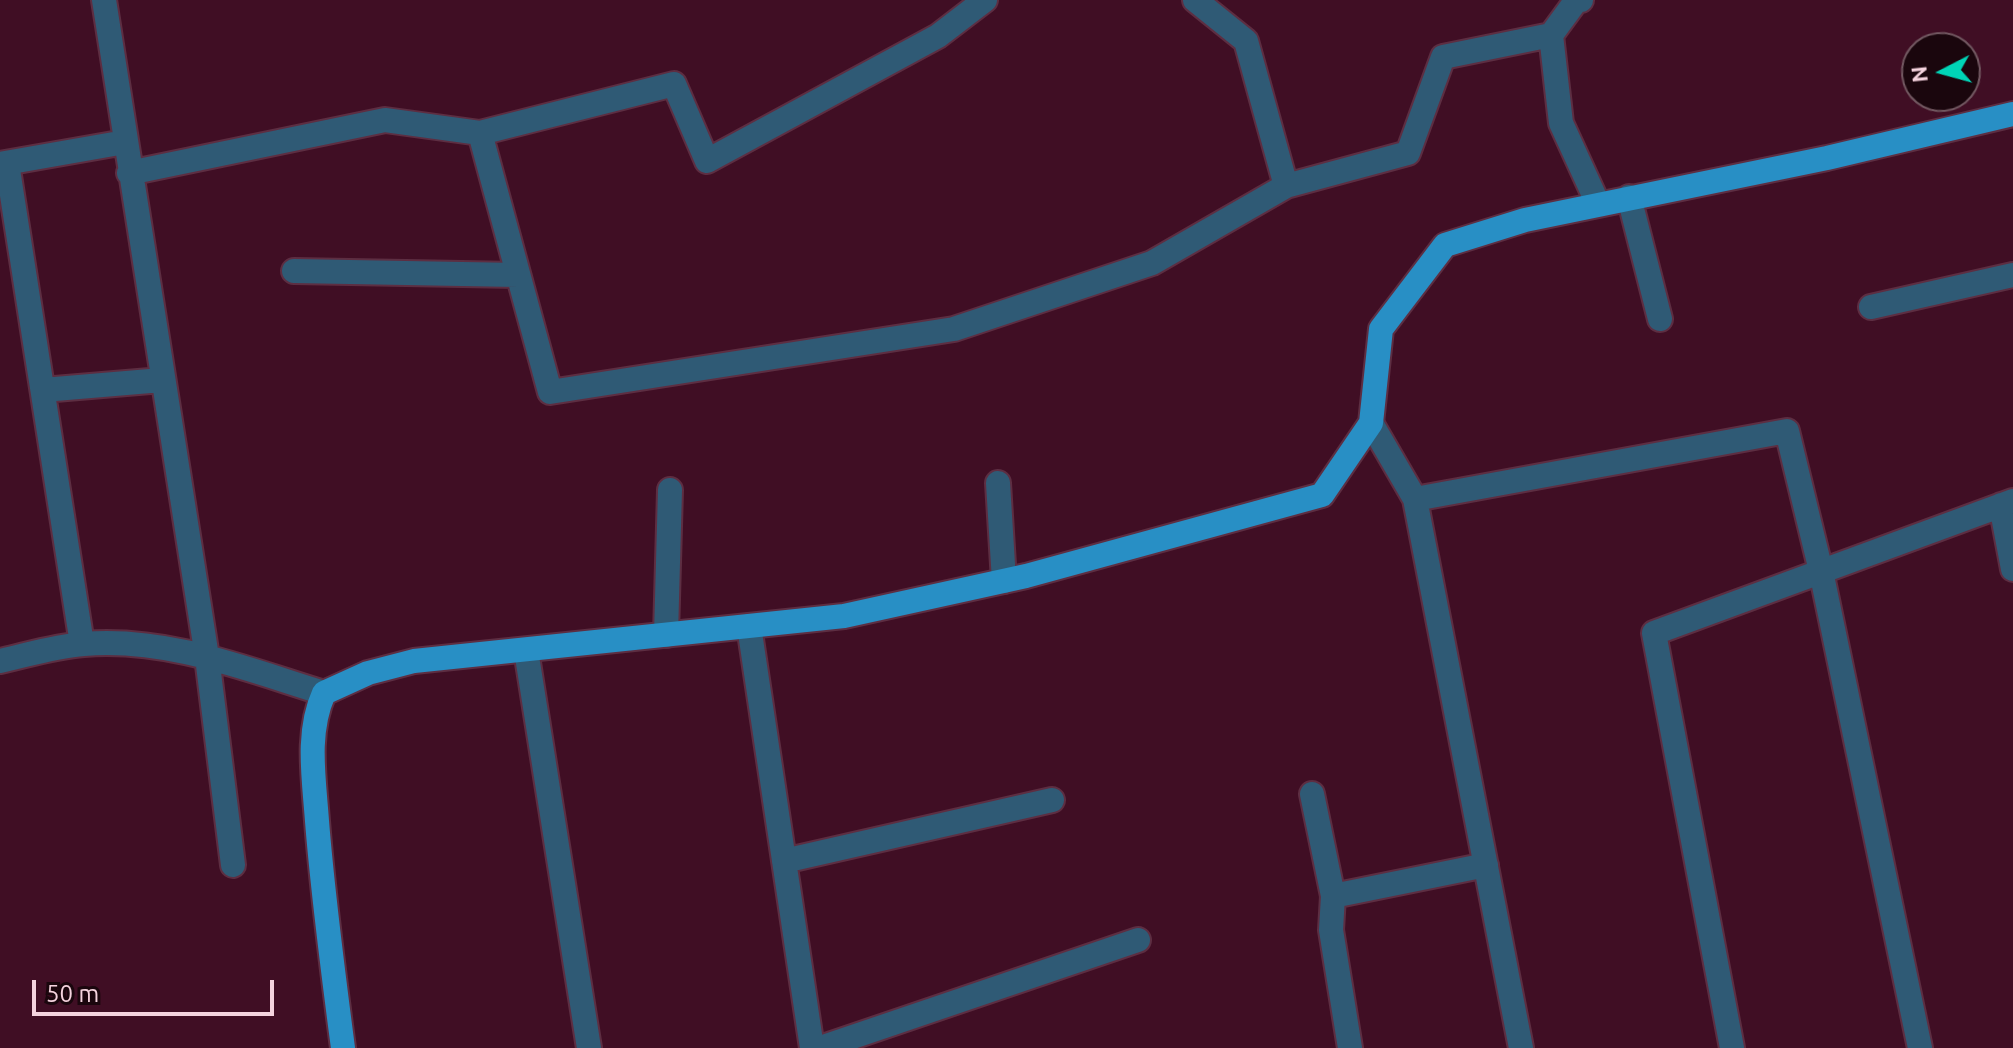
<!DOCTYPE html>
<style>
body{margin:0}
#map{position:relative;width:2013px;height:1048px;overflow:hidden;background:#400e24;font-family:Ubuntu,sans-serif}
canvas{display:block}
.north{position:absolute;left:1901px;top:32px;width:80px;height:80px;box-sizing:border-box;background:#1a060d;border:2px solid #725861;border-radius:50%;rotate:264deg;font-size:22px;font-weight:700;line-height:32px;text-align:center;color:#f5d3de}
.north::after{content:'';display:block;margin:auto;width:28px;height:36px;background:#00d5b7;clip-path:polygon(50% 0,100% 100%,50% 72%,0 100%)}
.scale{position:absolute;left:32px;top:980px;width:242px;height:36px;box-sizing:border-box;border:4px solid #f5d3de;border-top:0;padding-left:10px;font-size:24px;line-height:28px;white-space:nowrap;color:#f5d3de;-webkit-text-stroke:6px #1a060d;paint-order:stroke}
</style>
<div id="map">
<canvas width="2013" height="1048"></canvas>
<div class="north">N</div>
<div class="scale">50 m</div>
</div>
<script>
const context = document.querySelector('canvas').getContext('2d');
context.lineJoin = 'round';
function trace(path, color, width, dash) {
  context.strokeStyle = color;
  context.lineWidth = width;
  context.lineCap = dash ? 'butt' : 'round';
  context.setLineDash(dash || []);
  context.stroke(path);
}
const street = new Path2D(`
 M104,0L207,657L233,865
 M985,0L938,36L707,161L674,84L480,133L550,392L954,329L1152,263L1286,186L1408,153L1443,57L1551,35L1576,1L1581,0
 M1195,0L1246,41L1286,186
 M1551,35L1561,123L1598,204
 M7,163L82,644
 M0,164L125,142
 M129,173L385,120L480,133
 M1629,197L1660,319
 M294,271L518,275
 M1871,307L2013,275
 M43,390L162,380
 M1371,423L1415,499L1521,1048
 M998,483L1004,581
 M1415,499L1787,431L1821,571L1920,1048
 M2001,505L2013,569
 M749,626L812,1048
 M666,635L670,490
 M526,650L589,1048
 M0,661C27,655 56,646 84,644C167,637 246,669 324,693
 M1312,794L1333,896
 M784,861L1052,800
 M820,1048L1138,940
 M1350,1048L1331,930L1333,896L1486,865
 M1732,1048L1654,633L2013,501`);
const primary = new Path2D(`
 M343,1048C333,972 323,897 317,821C314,778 306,733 324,693L368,673L414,661L844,616L1026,576L1322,495L1371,423L1381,329L1445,245L1525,220L1827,158L2013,114`);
trace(street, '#5d2e42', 28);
trace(primary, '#5d2e42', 28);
trace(street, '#2f5a75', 24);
trace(primary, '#288fc5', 24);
</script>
